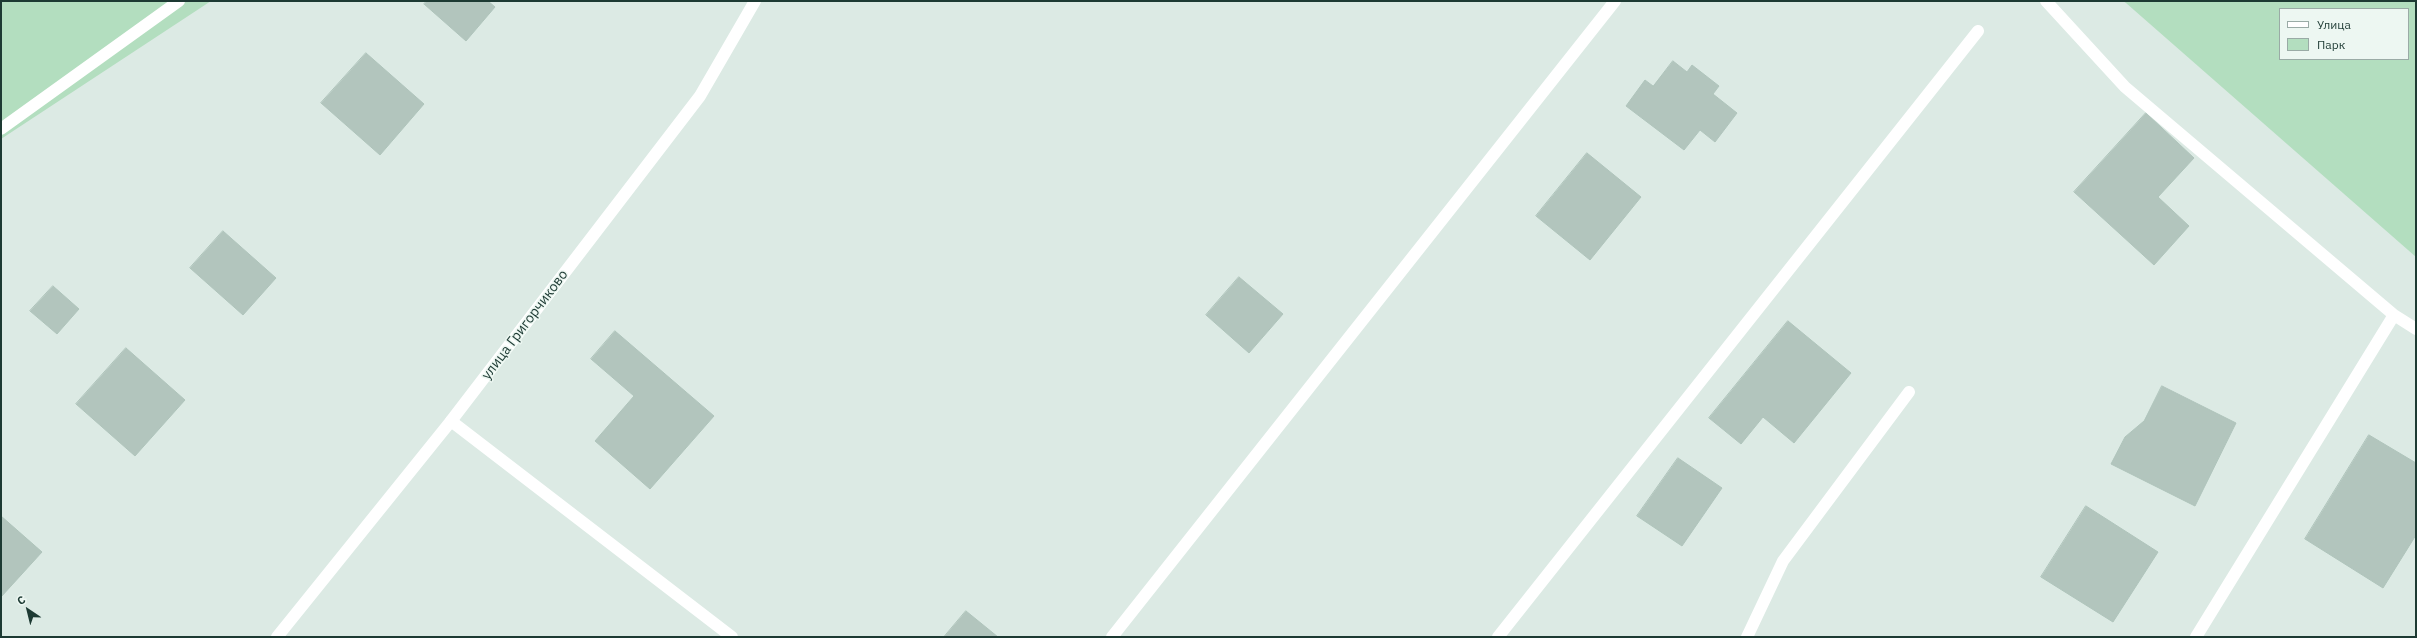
<!DOCTYPE html>
<meta charset="utf-8">
<style>
body{margin:0}
#map{position:relative;width:2417px;height:638px;overflow:hidden;background:#dceae4;font-family:"IBM Plex Sans",sans-serif}
canvas{display:block}
.frame{position:absolute;inset:0;border:2px solid #1d3a33;pointer-events:none}
.legend{position:absolute;left:2279px;top:8px;width:130px;height:52px;box-sizing:border-box;background:#edf7f2;border:1px solid #9aaba6;margin:0;padding:5px 7px;list-style:none;font-size:12px;color:#1d3a33}
.legend li{display:flex;align-items:center;gap:8px;height:20px}
.legend b{width:20px;border:1px solid #9aaba6}
.north{position:absolute;left:8px;top:590px;width:40px;height:40px;-webkit-text-stroke:3px #edf7f2;paint-order:stroke;rotate:325deg;font-size:11px;font-weight:700;line-height:16px;text-align:center;color:#1d3a33}
.north::after{content:'';display:block;margin:auto;width:14px;height:18px;background:#1d3a33;clip-path:polygon(50% 0,100% 100%,50% 72%,0 100%)}
</style>
<div id="map">
<canvas width="2417" height="638"></canvas>
<div class="frame"></div>
<ul class="legend">
<li><b style="height:5px;background:#fff"></b>Улица</li>
<li><b style="height:11px;background:#b3debf"></b>Парк</li>
</ul>
<div class="north">С</div>
</div>
<script>
const context = document.querySelector('canvas').getContext('2d');
context.lineJoin = 'round';
function fill(path, color) {
  context.fillStyle = color;
  context.fill(path, 'evenodd');
}
function trace(path, color, width, dash) {
  context.strokeStyle = color;
  context.lineWidth = width;
  context.lineCap = dash ? 'butt' : 'round';
  context.setLineDash(dash || []);
  context.stroke(path);
}
function drawText(font, color, halo, rows, align = 'center') {
  context.font = font + ' "IBM Plex Sans",sans-serif';
  context.lineWidth = 3;
  context.setLineDash([]);
  context.textBaseline = 'middle';
  context.strokeStyle = halo;
  context.fillStyle = color;
  for (const [text, x, y, turn = 0] of rows) {
    context.save();
    context.translate(x, y);
    context.rotate((+turn || 0) * Math.PI / 180);
    context.textAlign = isNaN(turn) ? turn : align;
    if (halo) context.strokeText(text, 0, 0);
    context.fillText(text, 0, 0);
    context.restore();
  }
}
fill(new Path2D(`
 M1,1H211L1,139Z
 M2123,1H2416V257L2126,3ZM2280,9H2408V59H2280Z`), '#b3debf');
const building = new Path2D(`
 M427,1H488L495,7L466,41L424,4Z
 M366,53L424,104L380,155L321,103Z
 M1673,61L1687,72L1692,65L1719,86L1713,94L1737,113L1715,142L1700,130L1684,150L1626,106L1645,80L1653,86Z
 M2146,113L2194,158L2158,197L2189,226L2154,265L2074,192Z
 M1587,153L1641,197L1590,260L1536,216Z
 M223,231L276,278L243,315L190,268Z
 M1239,277L1283,314L1249,353L1206,315Z
 M53,286L79,309L57,334L30,311Z
 M1788,321L1851,373L1794,443L1763,417L1741,444L1709,418Z
 M615,331L714,416L650,489L595,441L634,396L591,359Z
 M126,348L185,400L135,456L76,404Z
 M2162,386L2236,423L2195,506L2111,464L2125,437L2144,421Z
 M2369,435L2416,463V535L2383,588L2305,539Z
 M1678,458L1722,488L1682,546L1637,516Z
 M2086,506L2158,552L2113,622L2041,577Z
 M1,516L42,552L1,597Z
 M966,611L998,637H944Z`);
fill(building, '#b2c5bd');
trace(building, '#afc4bb', 1);
trace(new Path2D(`
 M2046,1L2125,87L2394,315L2416,329
 M1,129L179,1
 M451,421L732,637
 M1112,637L1615,1
 M1498,637L1978,31
 M1747,637L1783,561L1909,392
 M2196,637L2394,315`), '#fff', 12);
trace(new Path2D(`
 M277,637L451,421L664,143L700,96L755,1`), '#fff', 12);
drawText('14px', '#1d3a33', '#edf7f2', [
 ["улица Григорчиково",525,325,-53]
]);
</script>
